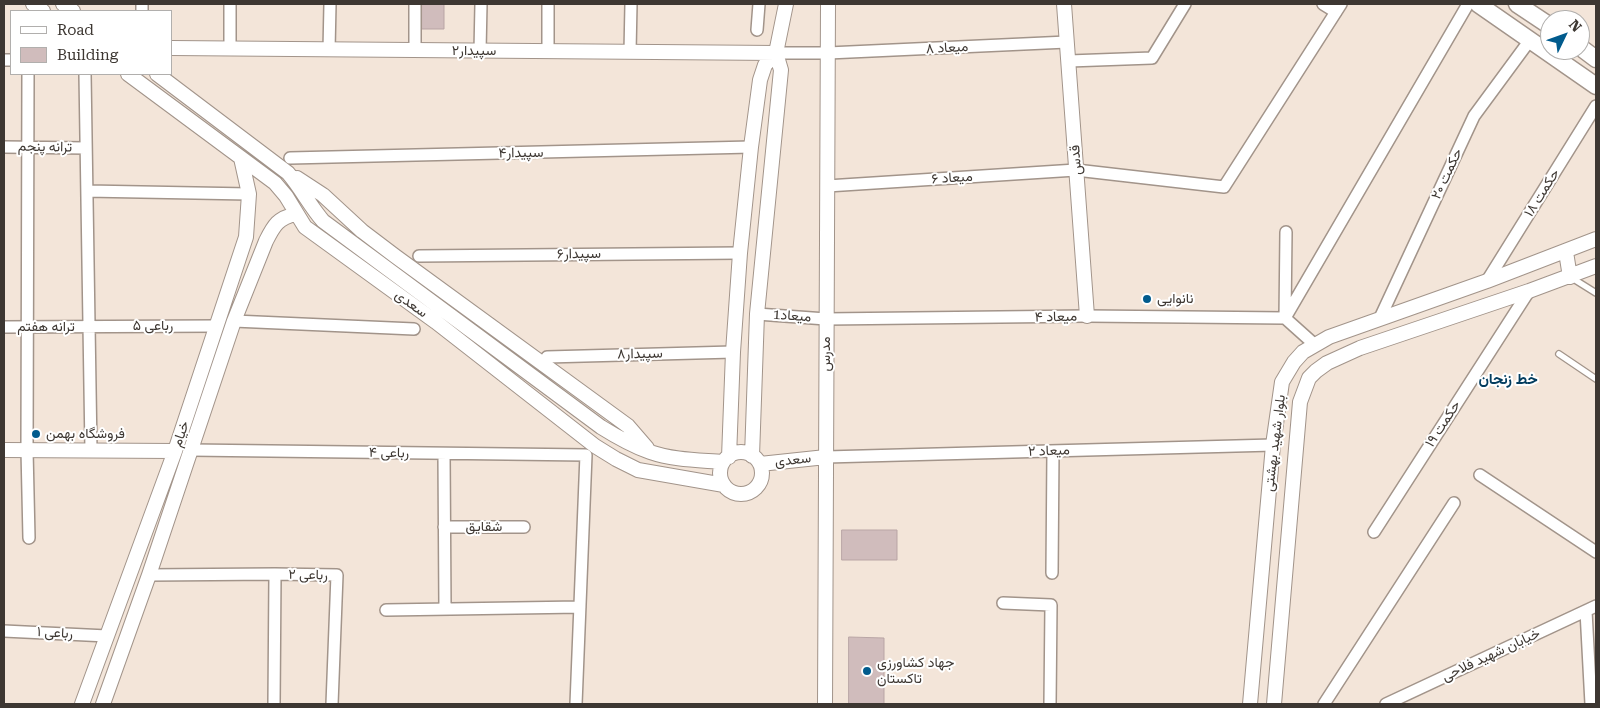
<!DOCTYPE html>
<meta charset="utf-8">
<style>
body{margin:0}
#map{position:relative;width:1600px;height:708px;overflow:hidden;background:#f3e5d9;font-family:"Roboto Serif",serif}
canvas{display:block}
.frame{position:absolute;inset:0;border:5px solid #3d3732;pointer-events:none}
.legend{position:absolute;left:10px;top:10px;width:162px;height:65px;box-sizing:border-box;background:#fff;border:1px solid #b1afad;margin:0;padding:6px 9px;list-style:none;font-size:15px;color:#3d3732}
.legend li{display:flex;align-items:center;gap:10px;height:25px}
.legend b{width:25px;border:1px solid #b1afad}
.north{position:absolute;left:1540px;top:10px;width:50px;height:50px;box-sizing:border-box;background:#fff;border:1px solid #b1afad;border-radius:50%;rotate:48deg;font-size:14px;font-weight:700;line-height:20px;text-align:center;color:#3d3732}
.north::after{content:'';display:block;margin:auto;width:18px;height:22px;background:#015b8d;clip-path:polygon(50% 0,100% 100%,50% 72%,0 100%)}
</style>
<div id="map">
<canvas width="1600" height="708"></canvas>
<div class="frame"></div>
<ul class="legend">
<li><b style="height:6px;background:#fff"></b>Road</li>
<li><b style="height:14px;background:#d0bcbc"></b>Building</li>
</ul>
<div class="north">N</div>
</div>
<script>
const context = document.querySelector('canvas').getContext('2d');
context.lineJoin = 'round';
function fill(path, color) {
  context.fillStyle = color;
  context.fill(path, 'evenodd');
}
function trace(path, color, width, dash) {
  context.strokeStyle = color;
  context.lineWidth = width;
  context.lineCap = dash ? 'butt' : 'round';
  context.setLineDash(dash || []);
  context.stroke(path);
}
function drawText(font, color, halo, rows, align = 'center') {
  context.font = font + ' "Roboto Serif",Vazirmatn,serif';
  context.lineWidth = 4;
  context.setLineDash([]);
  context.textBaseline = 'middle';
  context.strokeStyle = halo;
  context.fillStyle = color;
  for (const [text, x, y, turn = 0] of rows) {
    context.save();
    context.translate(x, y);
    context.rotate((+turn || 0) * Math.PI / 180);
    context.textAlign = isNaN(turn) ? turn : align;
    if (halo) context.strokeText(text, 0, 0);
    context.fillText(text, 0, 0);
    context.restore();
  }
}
const building = new Path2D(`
 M422,4H444V29H422Z
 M842,530H897V560H842Z
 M849,637L884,638V704H849Z`);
fill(building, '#d0bcbc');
trace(building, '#b9a5a5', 1);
const service = new Path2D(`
 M1572,278L1596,293
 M1559,354L1596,379`);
const minor = new Path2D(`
 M142,4V11
 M1323,4L1336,12
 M757,30L759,4
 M230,49V4
 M329,50L330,4
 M415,50V4
 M480,51L481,4
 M548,52V4
 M630,52L631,4
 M776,53H828L1067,42
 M4,60H11
 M1069,61L1152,58L1185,4
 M28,74L27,450L29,538
 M85,74L91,450
 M4,147L86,148
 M290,158L751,147
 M827,186L1076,170L1224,187L1341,4
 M87,191L249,194
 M419,256L740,253
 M1487,281L1596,106
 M757,314L826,319L1087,316L1285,318L1286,232
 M1380,318L1474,116L1530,40
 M234,321L414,329
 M4,327L217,326
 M1314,344L1285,318L1468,4
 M547,357L733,352
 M191,450L586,455L576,704
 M444,454L445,609
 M826,457L1273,445
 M1480,475L1596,552
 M444,527H524
 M1374,532L1529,291
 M1052,573L1053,451
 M149,575L275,574L337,575L332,704
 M1003,603L1051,605L1050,704
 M386,610L580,607
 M1586,611L1591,704
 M4,631L107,636
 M274,704L275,574
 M1324,704L1454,503
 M1386,704L1596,606`);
const tertiary = new Path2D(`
 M33,4L43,11
 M63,4L73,11
 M1064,4L1087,316
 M171,48L776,53
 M128,74L275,183L286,196L305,227L436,322L595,446L616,459L638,470L724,485
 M157,74L288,173C301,188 310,206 323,221L601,427C617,437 633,446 650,452C673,460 699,460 723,462
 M297,178L323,195L362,231L395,256L628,426L647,448
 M1566,252L1570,277
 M4,450L175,451
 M720 473a21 21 0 1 1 42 0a21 21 0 1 1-42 0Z
 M752,456L757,314L781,70L776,53L786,4
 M729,457L733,352L740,253L751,147L760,80L765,65L776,53
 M760,464L826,457
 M82,704L175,451L246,237L249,194L241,158
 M103,704L149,575L234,321L266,241C274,225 278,218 296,214
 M825,704L828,4
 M1250,704L1273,445L1282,382L1294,362L1303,352L1329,337L1487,281L1596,239
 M1274,704L1300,402L1309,378L1316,371L1327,363L1360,348L1529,291L1596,266`);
const secondary = new Path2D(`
 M1478,4L1596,86
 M1517,4L1550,26
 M1580,47L1596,59`);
trace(service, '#a2948a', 8);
trace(minor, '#a2948a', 14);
trace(tertiary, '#a2948a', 16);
trace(secondary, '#a2948a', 19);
trace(service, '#fff', 5.5);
trace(minor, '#fff', 11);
trace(tertiary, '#fff', 14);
trace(secondary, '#fff', 16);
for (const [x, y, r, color] of [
 [1147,299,5,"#015b8d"],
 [36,434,5,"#015b8d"],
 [867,671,5,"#015b8d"]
]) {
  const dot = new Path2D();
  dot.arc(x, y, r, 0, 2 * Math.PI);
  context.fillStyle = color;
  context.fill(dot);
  trace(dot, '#fff', 2);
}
drawText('14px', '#3d3732', '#fff', [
 ["میعاد ۸",947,48,-3],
 ["سپیدار۲",474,51],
 ["ترانه پنجم",45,147,1],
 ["سپیدار۴",521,153,-1],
 ["قدس",1076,160,-94],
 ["حکمت ۲۰",1447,174,-65],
 ["میعاد ۶",952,178,-4],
 ["حکمت ۱۸",1542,193,-58],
 ["سپیدار۶",579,254,-1],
 ["سعدی",411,304,36],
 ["میعاد1",792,316,4],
 ["میعاد ۴",1056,317,-1],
 ["رباعی ۵",153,326],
 ["ترانه هفتم",46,327],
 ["سپیدار۸",640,354,-1],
 ["مدرس",826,354,-90],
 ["حکمت ۱۹",1443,424,-57],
 ["خیام",181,434,-71],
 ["بلوار شهید بهشتی",1275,443,-83],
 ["میعاد ۲",1049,451,-2],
 ["رباعی ۴",389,453,1],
 ["سعدی",793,460,-6],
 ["شقایق",484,527],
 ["رباعی ۲",308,575,1],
 ["رباعی ۱",55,633,3],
 ["خیابان شهید فلاحی",1491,655,-25]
]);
drawText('14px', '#3d3732', '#fff', [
 ["نانوایی",1157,299],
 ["فروشگاه بهمن",46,434],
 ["جهاد کشاورزی",877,663],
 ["تاکستان",877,679]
], 'left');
drawText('bold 15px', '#033d5f', '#fff', [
 ["خط زنجان",1508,380]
]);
</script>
